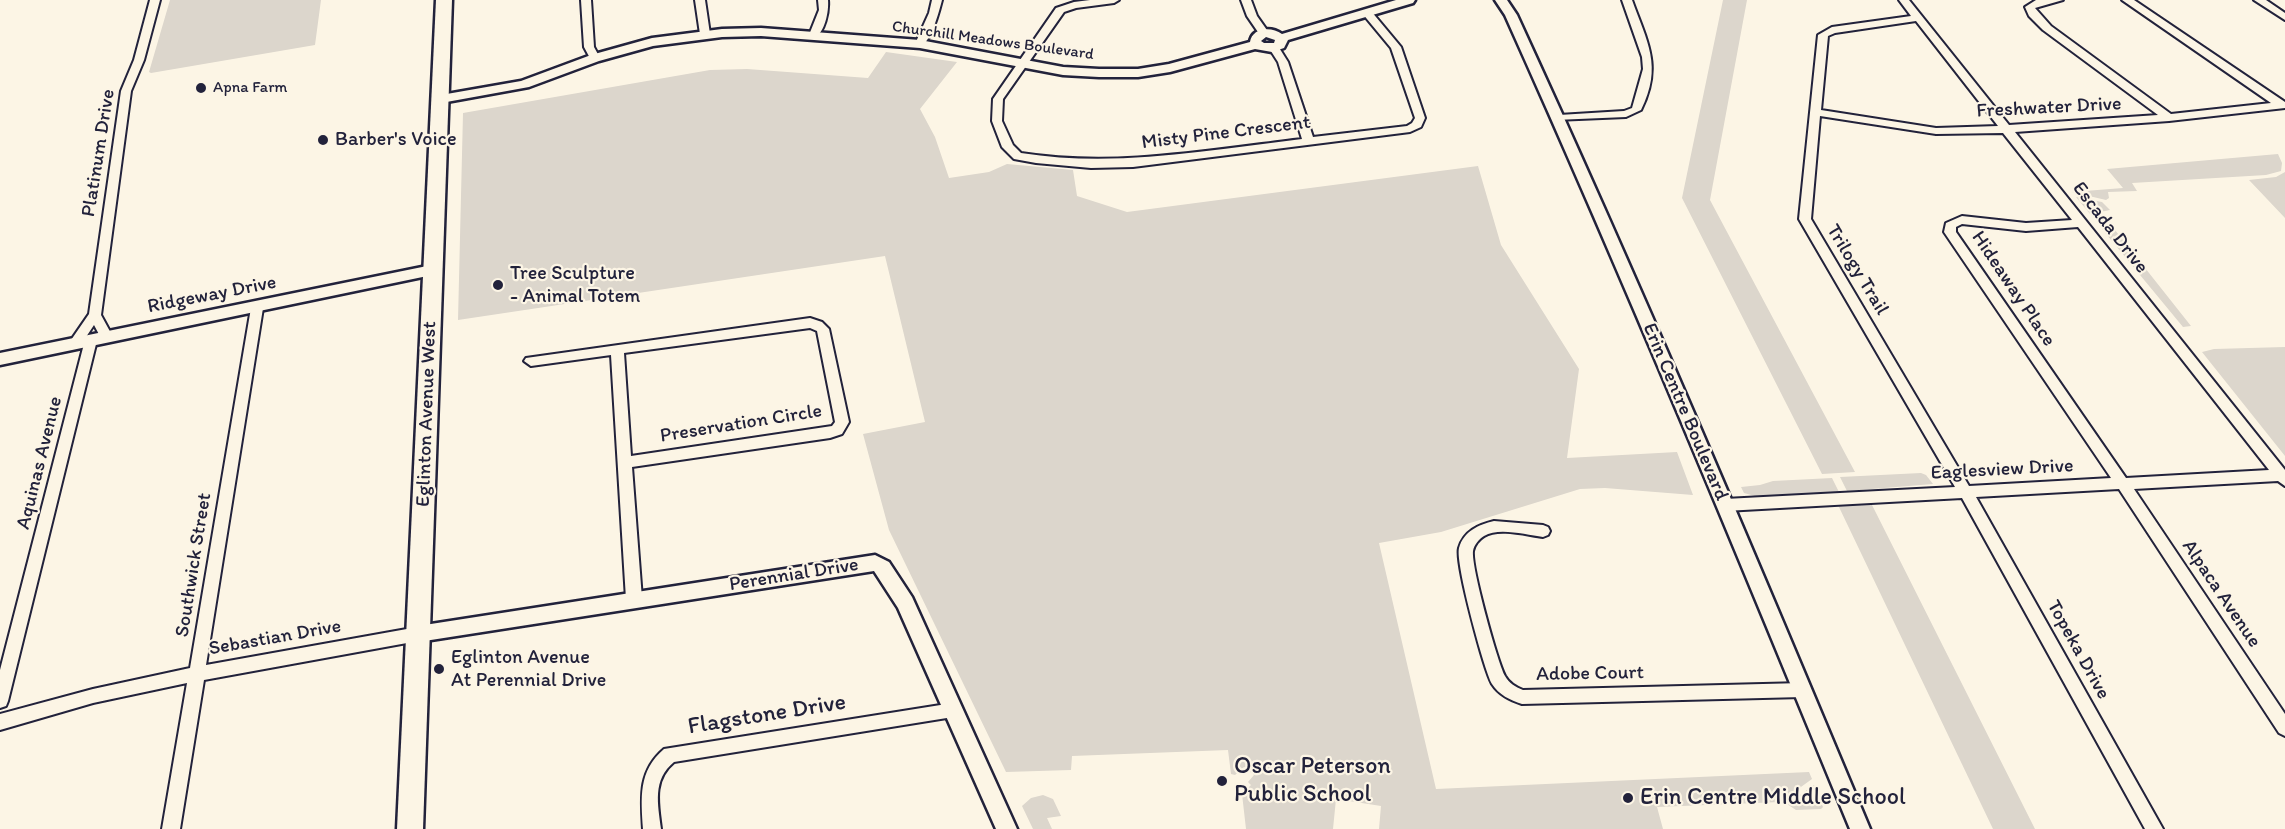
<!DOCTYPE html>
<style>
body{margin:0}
canvas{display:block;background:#fcf5e5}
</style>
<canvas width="2285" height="829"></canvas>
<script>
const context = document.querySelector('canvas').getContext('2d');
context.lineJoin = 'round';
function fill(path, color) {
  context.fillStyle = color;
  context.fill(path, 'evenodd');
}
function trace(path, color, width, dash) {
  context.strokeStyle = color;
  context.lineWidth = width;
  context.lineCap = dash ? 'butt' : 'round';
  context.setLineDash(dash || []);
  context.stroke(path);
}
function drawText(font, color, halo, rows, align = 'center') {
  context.font = font + ' Itim,sans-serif';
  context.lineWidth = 4.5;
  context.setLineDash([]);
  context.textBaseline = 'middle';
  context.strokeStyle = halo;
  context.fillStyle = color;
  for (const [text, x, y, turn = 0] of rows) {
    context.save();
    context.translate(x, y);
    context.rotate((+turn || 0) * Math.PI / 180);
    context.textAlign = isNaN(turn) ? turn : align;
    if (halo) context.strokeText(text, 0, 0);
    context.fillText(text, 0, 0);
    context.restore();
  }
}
fill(new Path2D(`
 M170,0H321L315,45L151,73L149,72Z
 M1723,0H1747L1710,200L1855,472L1822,474L1682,198Z
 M886,52L957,62L920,109L935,137L949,178L989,172L1007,164L1073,170L1077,196L1127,212L1478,166L1501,245L1579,369L1567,458L1677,452L1693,495L1605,488L1580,489L1441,532L1379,543L1436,789L1809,772L1812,779L1780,802L1657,807L1663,829H1379L1381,806L1336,799L1333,829H1246L1242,794L1251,785L1248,782L1254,775L1244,767L1235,775L1231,774L1228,750L1072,756L1071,770L1006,772L889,530L863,434L925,422L885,256L458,320L463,113L710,70L747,69L868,78Z
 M2278,154L2282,163L2281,171L2266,175L2132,183L2137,191L2108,192L2109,198L2106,200L2072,192L2123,188L2107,169Z
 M2285,172V218L2249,180L2276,177Z
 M2076,197L2102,202L2110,210L2090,214Z
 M2105,228L2115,230L2191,326L2183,327L2102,229Z
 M2285,347V456L2202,352L2214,349Z
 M1921,473L1926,475L1933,484L1847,491L1840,477Z
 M1832,478L1839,492L1755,496L1744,493L1741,487L1760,485L1773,481Z
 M1871,503L2035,829H1993L1838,505Z
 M1814,785L1823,807L1821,809L1796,810L1787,804Z
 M1043,795L1053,799L1061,816L1047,818L1052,829H1033L1022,806L1031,798Z`), '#dcd6cc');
const minor = new Path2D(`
 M150,0H160L144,60L131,91L101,315L113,337L107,342L102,340L94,325L80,346L75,348L69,343L89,314L121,91L134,60Z
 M581,0H591L594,47L600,58L599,60H591L584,47Z
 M695,0H705L710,34L709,36L705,37L700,34Z
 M818,0H828C829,11 825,33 814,38L809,35L819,10Z
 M932,0H942C939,12 931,42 920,47L916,46L915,44L929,13Z
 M1090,0H1119L1114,3L1076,8L1064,12L1003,99L1002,121L1013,145L1021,153C1115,168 1209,150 1302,139L1278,62L1269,48L1274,45L1278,46L1288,62L1313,137L1407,126L1412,123L1415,118L1391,48L1362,13L1367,10L1371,11L1401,47L1425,118L1421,127L1410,132L1133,167L1091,168L1036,163L1014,159L1002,147L992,121L993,99L1056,8L1074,2Z
 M1241,0H1251L1257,16L1269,33L1268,35H1260L1247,16Z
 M1622,0H1632C1647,42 1663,66 1641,110L1626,117L1555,120L1554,118L1559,115L1624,111L1632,108L1643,69L1642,57Z
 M1899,0H1909L2009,125L2158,115L2043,30L2029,16L2025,7L2036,0H2063L2035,8L2051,26L2171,114L2271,103L2122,0H2134L2285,102V108L2169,121L2015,132L2285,470V486L2278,481L2134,489L2285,714V736L2279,733L2119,489L1976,497L2163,829H2145L1962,498L1725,511L1720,509L1718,505L1720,501L1725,499L1955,487L1799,219L1818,35L1832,27L1911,16ZM1916,21L1998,126L1936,128L1821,110L1828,36L1835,33ZM1820,116L1936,134L2003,133L2072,220L2026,223L1962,216L1946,223L1944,232L2111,478L1969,486L1811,219ZM1962,224L2026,231L2078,227L2269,470L2126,478L1956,232V227Z
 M2254,0H2266L2285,13V20Z
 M257,303L263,308L206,665L418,627L423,629L426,634L423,639L418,641L204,680L180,829H162L187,683L93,703L0,730V714L93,689L190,668L251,308Z
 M810,318L822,322L829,329L849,422L842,434L830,438L632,467L642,599L639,604L634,606L629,604L626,599L611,355L531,366L524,361L526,358ZM810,328L817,331L835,422L832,426L631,456L624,353Z
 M91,335L97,340L8,701L6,706L0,708V670L85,340Z
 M1494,521L1543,525L1548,527L1550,531L1548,535L1543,537C1526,535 1499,527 1484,536C1479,539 1474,545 1473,551C1471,567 1497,660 1505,676C1509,683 1515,687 1523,690L1803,683L1809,685L1811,690L1809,695L1803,697L1522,704C1510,700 1499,695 1492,684C1484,669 1455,563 1459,548C1464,531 1478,525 1494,521Z
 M953,703L959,705L961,710L959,715L953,717L674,762C652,780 658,804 661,829H643C641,798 638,771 664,749Z`);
const tertiary = new Path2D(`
 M1396,0H1415L1413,3L1288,40L1284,48L1272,52L1255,49L1170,72L1138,77H1099L1063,75L920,48L761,36L722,37L653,46L599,61L529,87L441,103L434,99L441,95L521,81L591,55L652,38L722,29L761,28L920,40L1063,67L1099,69H1138L1169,64L1250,42C1252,28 1271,26 1282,34ZM1266,37L1275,40L1274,43H1264L1261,41Z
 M1495,0H1507L1517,15C1641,284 1756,556 1870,829H1850C1738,556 1626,284 1505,15Z
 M432,265L437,266L439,270L437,274L0,365V353Z
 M875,555L889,562L912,597L1017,829H996L898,608L874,571L418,642L411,640L409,634L411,628L418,626Z`);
const primary = new Path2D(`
 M436,0H452L423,829H397Z`);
trace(minor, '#22223b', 4);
trace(tertiary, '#22223b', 5);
trace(primary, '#22223b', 5);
fill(minor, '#fcf5e5');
fill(tertiary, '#fcf5e5');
fill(primary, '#fcf5e5');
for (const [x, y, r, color] of [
 [201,88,6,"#22223b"],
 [323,140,6,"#22223b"],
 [498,285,6,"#22223b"],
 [439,669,6,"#22223b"],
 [1222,781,6,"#22223b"],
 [1628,798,6,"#22223b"]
]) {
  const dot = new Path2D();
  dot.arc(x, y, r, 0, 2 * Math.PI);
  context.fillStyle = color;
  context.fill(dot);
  trace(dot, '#fcf5e5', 2);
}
drawText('16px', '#22223b', '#fcf5e5', [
 ["Churchill Meadows Boulevard",993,41,8]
]);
drawText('16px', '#22223b', '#fcf5e5', [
 ["Apna Farm",213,88]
], 'left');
drawText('20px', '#22223b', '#fcf5e5', [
 ["Freshwater Drive",2049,108,-3],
 ["Misty Pine Crescent",1226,133,-7],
 ["Platinum Drive",99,153,-81],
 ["Escada Drive",2110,228,52],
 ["Trilogy Trail",1857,270,59],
 ["Hideaway Place",2013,289,56],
 ["Ridgeway Drive",212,295,-11],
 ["Erin Centre Boulevard",1685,412,67],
 ["Eglinton Avenue West",427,414,-88],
 ["Preservation Circle",741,424,-9],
 ["Aquinas Avenue",40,463,-76],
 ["Eaglesview Drive",2002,470,-3],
 ["Southwick Street",194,565,-81],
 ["Perennial Drive",794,575,-9],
 ["Alpaca Avenue",2221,594,56],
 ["Sebastian Drive",275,638,-10],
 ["Topeka Drive",2078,650,61],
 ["Adobe Court",1590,674,-1]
]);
drawText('20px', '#22223b', '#fcf5e5', [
 ["Barber's Voice",335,140],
 ["Tree Sculpture",510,274],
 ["- Animal Totem",510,297],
 ["Eglinton Avenue",451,658],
 ["At Perennial Drive",451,681]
], 'left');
drawText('24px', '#22223b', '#fcf5e5', [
 ["Flagstone Drive",767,715,-9]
]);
drawText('24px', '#22223b', '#fcf5e5', [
 ["Oscar Peterson",1234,767],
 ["Public School",1234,795],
 ["Erin Centre Middle School",1640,798]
], 'left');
</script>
